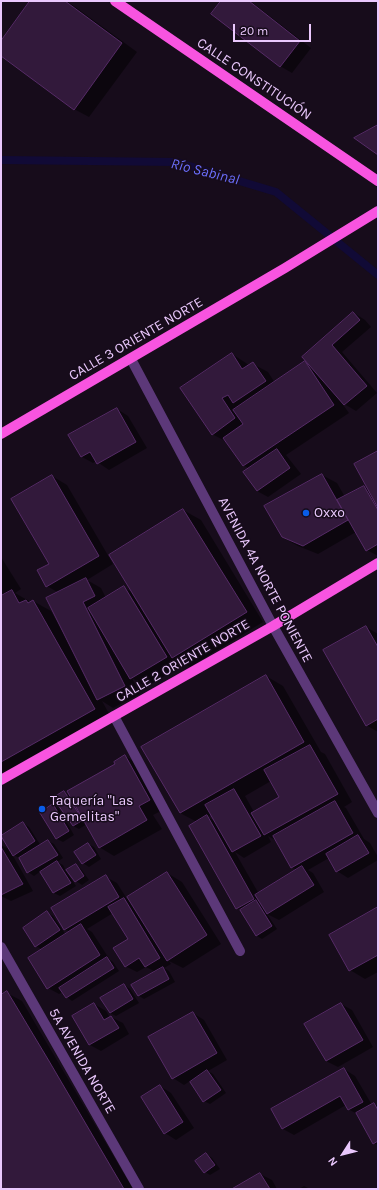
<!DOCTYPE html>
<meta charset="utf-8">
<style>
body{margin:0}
#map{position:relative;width:379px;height:1190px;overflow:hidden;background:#170c1b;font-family:Karla,sans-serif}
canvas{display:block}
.frame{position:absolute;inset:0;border:2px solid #eac8fd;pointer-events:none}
.north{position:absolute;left:323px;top:1134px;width:40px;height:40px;-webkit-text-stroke:3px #170c1b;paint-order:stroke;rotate:234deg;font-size:11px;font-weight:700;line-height:16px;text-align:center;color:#eac8fd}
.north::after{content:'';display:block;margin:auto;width:14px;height:18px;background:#eac8fd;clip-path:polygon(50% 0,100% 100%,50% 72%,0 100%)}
.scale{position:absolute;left:233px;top:24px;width:78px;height:18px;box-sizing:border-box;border:2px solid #eac8fd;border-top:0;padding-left:5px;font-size:12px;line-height:14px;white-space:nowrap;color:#eac8fd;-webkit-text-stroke:3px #170c1b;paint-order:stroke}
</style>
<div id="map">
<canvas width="379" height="1190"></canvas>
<div class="frame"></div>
<div class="north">N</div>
<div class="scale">20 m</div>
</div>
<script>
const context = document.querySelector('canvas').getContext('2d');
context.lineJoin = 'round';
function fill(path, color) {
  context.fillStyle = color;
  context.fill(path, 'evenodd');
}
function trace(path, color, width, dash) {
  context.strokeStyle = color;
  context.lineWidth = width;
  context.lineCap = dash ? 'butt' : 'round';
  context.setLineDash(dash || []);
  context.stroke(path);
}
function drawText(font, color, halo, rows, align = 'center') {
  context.font = font + ' Karla,sans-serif';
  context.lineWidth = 3;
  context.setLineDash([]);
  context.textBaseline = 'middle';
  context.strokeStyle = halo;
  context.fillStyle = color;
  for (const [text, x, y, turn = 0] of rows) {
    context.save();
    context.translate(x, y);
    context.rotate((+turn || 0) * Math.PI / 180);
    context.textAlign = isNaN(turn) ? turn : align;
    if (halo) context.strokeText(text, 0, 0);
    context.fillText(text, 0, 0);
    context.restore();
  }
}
fill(new Path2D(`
 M32,1H67L137,52L89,117L74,109L1,55V43Z
 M222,1H250L311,48L292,73L280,66Z
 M354,313L365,320L371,327L342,352L377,393L356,411L341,402L349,413L286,455L301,474L268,497L257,491L250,469L243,465L227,442L212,434L232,354L246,363L249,366L253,364L268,372L275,383L305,362L310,365Z
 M117,409L128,416L147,448L109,470L96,461L93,463L82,457L70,436Z
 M378,452V556L367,550L356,532L318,554L298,546L282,537L322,475L337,483L345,497L364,487L369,489Z
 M52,476L67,485L113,564L87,580L101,588L106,598L124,588L134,593L183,510L201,520L263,622L190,667L177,659L181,666L146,687L132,678L140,694L113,708L102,701L112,719L1,782V557L21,589L15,593L29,601L30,603L33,601L51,611L63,632H64L59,593L47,586L50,564Z
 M366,627L378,634V732L366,725Z
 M266,676L283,686L321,752L325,754L352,802L344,807L346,808L364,839L370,843L378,857V860L348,878L337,871L329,858L308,870L313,873L324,892L279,920L267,914L277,929L262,939L257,936L241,910L237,908L197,822L180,813ZM271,781L280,798L254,812L245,796ZM212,814L216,822L208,817ZM268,836L277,841L291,867L297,870L259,894L235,852L244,858L271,842Z
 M125,756L140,765L165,809L153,815L162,829L114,856L99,847L87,824L79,829L73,826L64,793L72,797L117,764Z
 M53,805L59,809L74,835L63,842L57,839L41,813Z
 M23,823L29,827L41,846L48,841L54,844L63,858L57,862L63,865L66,871L76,865L81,869L89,880L82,885L76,881L69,872L67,873L76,886L60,896L54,893L41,871L34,876L28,872L19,858L12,854L33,891L11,901L1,896V845L11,850Z
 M88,844L94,847L101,859L89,867L83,863L76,852Z
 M167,873L182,882L221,944L183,968L169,961L171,964L164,968L169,971L175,982L144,999L139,996L132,985L156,972L146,967L137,972L125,966L129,939L113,913L87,929L92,932L110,960L113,962L119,971L72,1001L67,997L63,992L59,994L48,988L43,950L36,946L47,913L53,916L66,935L70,932L65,929L106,877L117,883L127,899Z
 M378,908V972L365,979L350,970Z
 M124,985L130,989L139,1003L116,1016L110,1013Z
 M7,993L22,1001L133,1189H1V996Z
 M94,1004L106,1011L110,1018L111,1017L123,1023L129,1034L101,1051L90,1045Z
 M341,1004L352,1010L373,1047L338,1067L326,1061Z
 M193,1013L204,1020L227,1060L208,1071L213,1074L226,1093L210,1104L204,1101L190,1081L184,1085L173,1078Z
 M344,1069L355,1076L372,1105L374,1104L378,1106V1145L374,1143L359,1115L348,1109L346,1105L294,1135L283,1129L272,1110Z
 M160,1086L171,1093L194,1128L176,1140L165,1133Z
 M206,1154L212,1158L220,1169L210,1175L205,1172Z
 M260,1174L272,1180L277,1189H234Z
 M304,1186L310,1189H299Z`), '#0007');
trace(new Path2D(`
 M1,160L176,162L276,192L378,275`), '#110a36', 8);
const building = new Path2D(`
 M30,1H65L122,43L74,110L1,56V41Z
 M221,1H249L300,41L280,67L211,14Z
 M378,125V155L354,138Z
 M353,312L360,320L332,345L367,386L344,405L302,357Z
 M232,353L242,369L253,362L266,381L233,403L228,395L222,398L235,418L212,435L180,388Z
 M305,361L334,405L243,466L223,438L243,424L233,410Z
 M117,408L136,442L97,464L90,452L81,457L68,435Z
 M277,449L290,468L257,491L243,472Z
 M378,451V508L354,464Z
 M322,474L348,520L303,546L282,537L264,506Z
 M52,475L99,556L46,587L37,570L49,564L11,499Z
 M364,486L378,510V544L366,551L337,500Z
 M183,509L247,612L172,658L109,555Z
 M86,578L95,596L83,602L125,686L97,700L46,598Z
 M124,586L167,657L130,679L88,608Z
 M12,590L19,603L26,600L28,603L33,600L95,709L1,762V596Z
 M366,626L378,647V719L366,726L323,650Z
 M266,675L304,742L180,813L141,747Z
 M310,745L338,794L264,835L251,813L279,797L264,770Z
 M125,755L150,800L139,806L147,820L99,848L67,791L115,764L114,762Z
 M234,789L261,836L232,852L205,805Z
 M64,791L83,820L73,826L53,798Z
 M335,801L353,833L291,868L273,836Z
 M53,804L69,831L56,839L40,813Z
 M207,815L254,899L236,909L189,826Z
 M23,822L35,841L13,856L1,836Z
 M358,835L369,853L336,872L326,854Z
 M48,840L58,855L27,873L19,858Z
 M88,843L96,855L82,864L74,852Z
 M1,847L23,884L1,895Z
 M57,861L71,883L53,893L40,872Z
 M76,864L84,876L75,882L66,870Z
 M302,866L314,885L267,914L255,895Z
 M167,872L207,935L167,961L127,897Z
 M106,875L119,897L64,930L51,908Z
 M124,898L160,958L145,967L139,958L125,967L113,948L128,939L108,907Z
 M256,900L272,926L256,936L240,910Z
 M378,907V955L349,971L329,935Z
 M47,911L60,930L35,947L23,928Z
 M81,924L100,955L47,989L28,958Z
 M107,957L114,968L66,998L59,988Z
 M163,967L169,979L138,996L131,985Z
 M124,984L133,999L110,1013L100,998Z
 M7,991L49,1061L124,1189H1V995Z
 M94,1003L104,1020L111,1016L119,1028L89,1045L72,1016Z
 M341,1003L363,1040L326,1061L304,1024Z
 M193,1012L217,1053L172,1079L148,1037Z
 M344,1068L363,1102L348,1110L340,1096L282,1129L271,1109Z
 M207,1070L221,1090L203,1102L190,1082Z
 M160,1085L183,1122L164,1134L141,1097Z
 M374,1103L378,1110V1141L373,1144L356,1113Z
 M206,1153L215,1165L204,1173L195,1161Z
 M260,1173L270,1189H232Z`);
fill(building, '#32193b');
trace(building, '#562b67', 1);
trace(new Path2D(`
 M131,359L273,626L378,813
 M114,716L240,951
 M1,947L139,1189`), '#5c3879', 10);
trace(new Path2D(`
 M115,1L378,181
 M1,434L285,268L378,211
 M1,780L273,626L378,563`), '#f854e0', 10);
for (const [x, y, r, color] of [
 [306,513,4,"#095de8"],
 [42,809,4,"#095de8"]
]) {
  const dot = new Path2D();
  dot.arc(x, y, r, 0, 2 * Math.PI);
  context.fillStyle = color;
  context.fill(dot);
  trace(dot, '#170c1b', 1.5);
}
drawText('14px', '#eac8fd', '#170c1b', [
 ["CALLE CONSTITUCIÓN",254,79,34],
 ["CALLE 3 ORIENTE NORTE",136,339,-30],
 ["AVENIDA 4A NORTE PONIENTE",265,580,62],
 ["CALLE 2 ORIENTE NORTE",183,661,-30],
 ["5A AVENIDA NORTE",82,1061,60]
]);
drawText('14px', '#eac8fd', '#170c1b', [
 ["Oxxo",314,513],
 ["Taquería \"Las",50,801],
 ["Gemelitas\"",50,817]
], 'left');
drawText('italic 15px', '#6a6dfa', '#170c1b', [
 ["Río Sabinal",205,172,14]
]);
</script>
